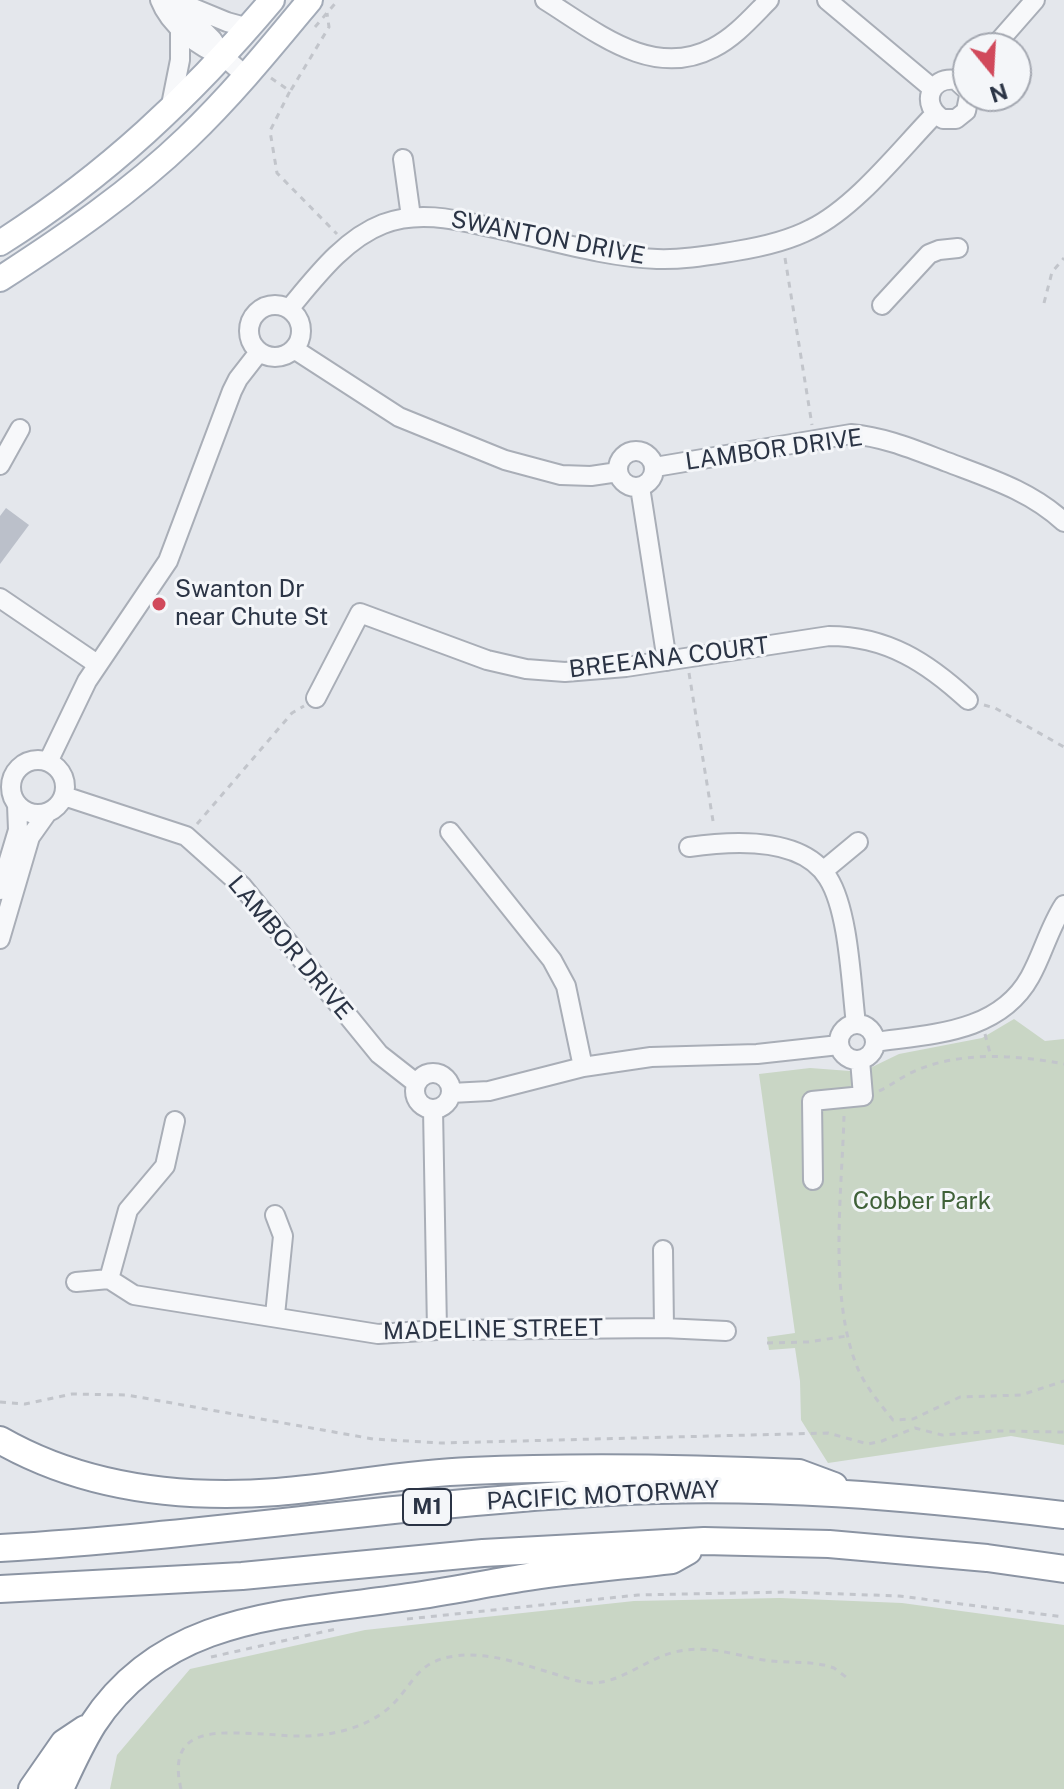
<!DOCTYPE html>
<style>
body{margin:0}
#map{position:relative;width:1064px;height:1789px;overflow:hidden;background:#e4e7ec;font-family:"Public Sans",sans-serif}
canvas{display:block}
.north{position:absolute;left:952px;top:32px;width:80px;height:80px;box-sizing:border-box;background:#f4f6f9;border:2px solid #a4a8b1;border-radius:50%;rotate:162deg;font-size:22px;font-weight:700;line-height:32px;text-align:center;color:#2b3445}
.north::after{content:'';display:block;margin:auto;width:28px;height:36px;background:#d1495b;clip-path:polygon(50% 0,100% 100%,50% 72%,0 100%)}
</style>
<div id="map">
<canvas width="1064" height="1789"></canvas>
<div class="north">N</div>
</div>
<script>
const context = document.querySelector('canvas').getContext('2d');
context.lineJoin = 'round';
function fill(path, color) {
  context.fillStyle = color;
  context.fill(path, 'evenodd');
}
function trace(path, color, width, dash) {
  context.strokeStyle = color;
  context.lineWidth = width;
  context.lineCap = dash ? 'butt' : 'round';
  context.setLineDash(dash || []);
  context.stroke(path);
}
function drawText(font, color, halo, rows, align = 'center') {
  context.font = font + ' "Public Sans",sans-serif';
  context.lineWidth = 6;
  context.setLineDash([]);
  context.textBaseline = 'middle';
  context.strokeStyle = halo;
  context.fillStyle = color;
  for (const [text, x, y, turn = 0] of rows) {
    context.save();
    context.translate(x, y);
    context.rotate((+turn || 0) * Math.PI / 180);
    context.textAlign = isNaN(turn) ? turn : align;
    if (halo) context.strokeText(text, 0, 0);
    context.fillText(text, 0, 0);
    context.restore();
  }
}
fill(new Path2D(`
 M1014,1019L1045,1041L1064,1039V1445L1011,1436L828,1463L801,1420L800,1381L795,1348L769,1350L767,1337L795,1333L759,1074L810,1068L850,1071L870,1068L899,1054L982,1038Z
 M780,1598L902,1603L1064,1625V1789H110L117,1755L190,1669L365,1630L634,1601Z`), '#c9d6c5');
fill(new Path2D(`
 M6,508L29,525L0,564V516Z`), '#bbc0ca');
const minor = new Path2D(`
 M160,0C170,26 199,47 224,57
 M178,0L185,12L212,39L224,57L246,76
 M545,0C595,31 652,80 713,48C735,37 752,17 769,0
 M827,0L932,88
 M181,3L227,22L249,28
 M993,48L1035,0
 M968,91L956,80C929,76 920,106 943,119H956L966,111L969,96
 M170,110L180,60V27
 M403,159L411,217
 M249 331a26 26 0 1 1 52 0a26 26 0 1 1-52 0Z
 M882,305L929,254L939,250L958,248
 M289,309C315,278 344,239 383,224C424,208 467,223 508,231C557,242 607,257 657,259C683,260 710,255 736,251C761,247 788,241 811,229C856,207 900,150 935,114
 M294,349L399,417L505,460L561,475L591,476L618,472
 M618 469a18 18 0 1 1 36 0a18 18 0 1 1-36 0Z
 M0,465L20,429
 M655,467L851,434C885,437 915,450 947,462C989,478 1031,491 1064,522
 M640,487L667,661
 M0,598L97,664
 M316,698L360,613L487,660L526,669L565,672L626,667L829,636C887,636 928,663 968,700
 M11 787a27 27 0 1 1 54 0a27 27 0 1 1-54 0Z
 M48,762L87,681L168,561L232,391L238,379L259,352
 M64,796L186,836L242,886L379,1054L416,1083
 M450,832L552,960L566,986L583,1067
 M689,847C731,841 802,836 828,878C849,911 851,984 856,1024
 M823,871L858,842
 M0,890L18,830L17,805
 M0,939L30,837L47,813
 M839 1042a18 18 0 1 1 36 0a18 18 0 1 1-36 0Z
 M876,1042C931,1034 999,1033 1030,977C1043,954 1049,928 1064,905
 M415 1091a18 18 0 1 1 36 0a18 18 0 1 1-36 0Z
 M451,1093L489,1091L583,1067L651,1057L757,1054L839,1045
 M433,1109L437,1330
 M813,1180L812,1101L863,1096L860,1060
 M663,1250L664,1328
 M109,1279L128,1210L165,1166L175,1121
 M76,1282L109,1279L134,1295L378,1334L437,1330L664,1328L726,1331
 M275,1315L283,1236L275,1215`);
const major = new Path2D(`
 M0,243C106,176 192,95 272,0
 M0,279C65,237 131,192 187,138C232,95 271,47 310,0`);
const highway = new Path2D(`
 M0,1440C84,1488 182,1499 277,1492C342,1487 405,1473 470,1471C580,1466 689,1468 799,1473L834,1486
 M0,1548C204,1536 406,1503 610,1492C762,1483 913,1497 1064,1515
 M0,1589L242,1576L483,1553L704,1541L829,1544L987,1558L1064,1569
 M32,1789L64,1743L85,1729
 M60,1789C70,1767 80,1745 93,1724C166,1612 291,1615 408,1597C446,1592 483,1584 521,1578C571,1570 622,1566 672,1560L688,1551`);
trace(minor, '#a9aeb7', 22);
trace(major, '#a3abb8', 28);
trace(highway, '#8b94a3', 30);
trace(new Path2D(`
 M315,27L338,0
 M271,78L290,91L270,131L277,173L337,234
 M291,90L329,27L327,13
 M785,258L812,425
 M1044,303L1052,272L1064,258
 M689,673L714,827
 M984,705L995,708L1064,747
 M197,824L292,713L304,706
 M985,1034L991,1057
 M879,1091C892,1085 904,1075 917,1070C963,1051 1017,1055 1064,1064
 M844,1116C842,1191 828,1298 858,1369C866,1387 880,1404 893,1420L913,1419L960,1397L1021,1395L1064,1381
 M767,1343L808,1342L847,1336
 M0,1402L25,1404L72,1394L127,1395L373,1439L441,1443L828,1433L868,1444L882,1441L915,1428L942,1435L996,1431L1064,1432
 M407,1619L638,1595L785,1592L899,1596L1064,1617
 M211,1657L336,1629
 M181,1789C165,1723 223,1733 265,1734C289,1736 313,1738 337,1732C358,1728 380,1718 395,1702C416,1679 419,1661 455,1656C488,1651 524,1665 555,1674C567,1678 578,1682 591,1683C622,1683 645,1659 675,1652C707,1644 733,1655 764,1660C784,1663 804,1661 824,1665L834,1668L850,1680`), '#c2c5cb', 3, [6, 6]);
trace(minor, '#f7f8fa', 18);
trace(major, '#fff', 24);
trace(highway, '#fff', 26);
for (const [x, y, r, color] of [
 [159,604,8,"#d1495b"]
]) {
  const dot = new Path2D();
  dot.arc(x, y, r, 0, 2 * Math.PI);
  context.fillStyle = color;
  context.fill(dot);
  trace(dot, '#f4f6f9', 3);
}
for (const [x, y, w] of [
 [427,1507,48]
]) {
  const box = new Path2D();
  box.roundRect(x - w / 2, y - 18, w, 36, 6);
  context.fillStyle = '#f4f6f9';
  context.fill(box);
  trace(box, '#2b3445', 2);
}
drawText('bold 22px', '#2b3445', null, [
 ["M1",427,1507]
]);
drawText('24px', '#2b3445', '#f4f6f9', [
 ["SWANTON DRIVE",548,238,11],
 ["LAMBOR DRIVE",774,450,-8],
 ["BREEANA COURT",669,658,-7],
 ["LAMBOR DRIVE",290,948,50],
 ["MADELINE STREET",493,1330,-1],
 ["PACIFIC MOTORWAY",603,1496,-3]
]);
drawText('24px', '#2b3445', '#f4f6f9', [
 ["Swanton Dr",175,590],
 ["near Chute St",175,618]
], 'left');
drawText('24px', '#3f6138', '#f4f6f9', [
 ["Cobber Park",922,1202]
]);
</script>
